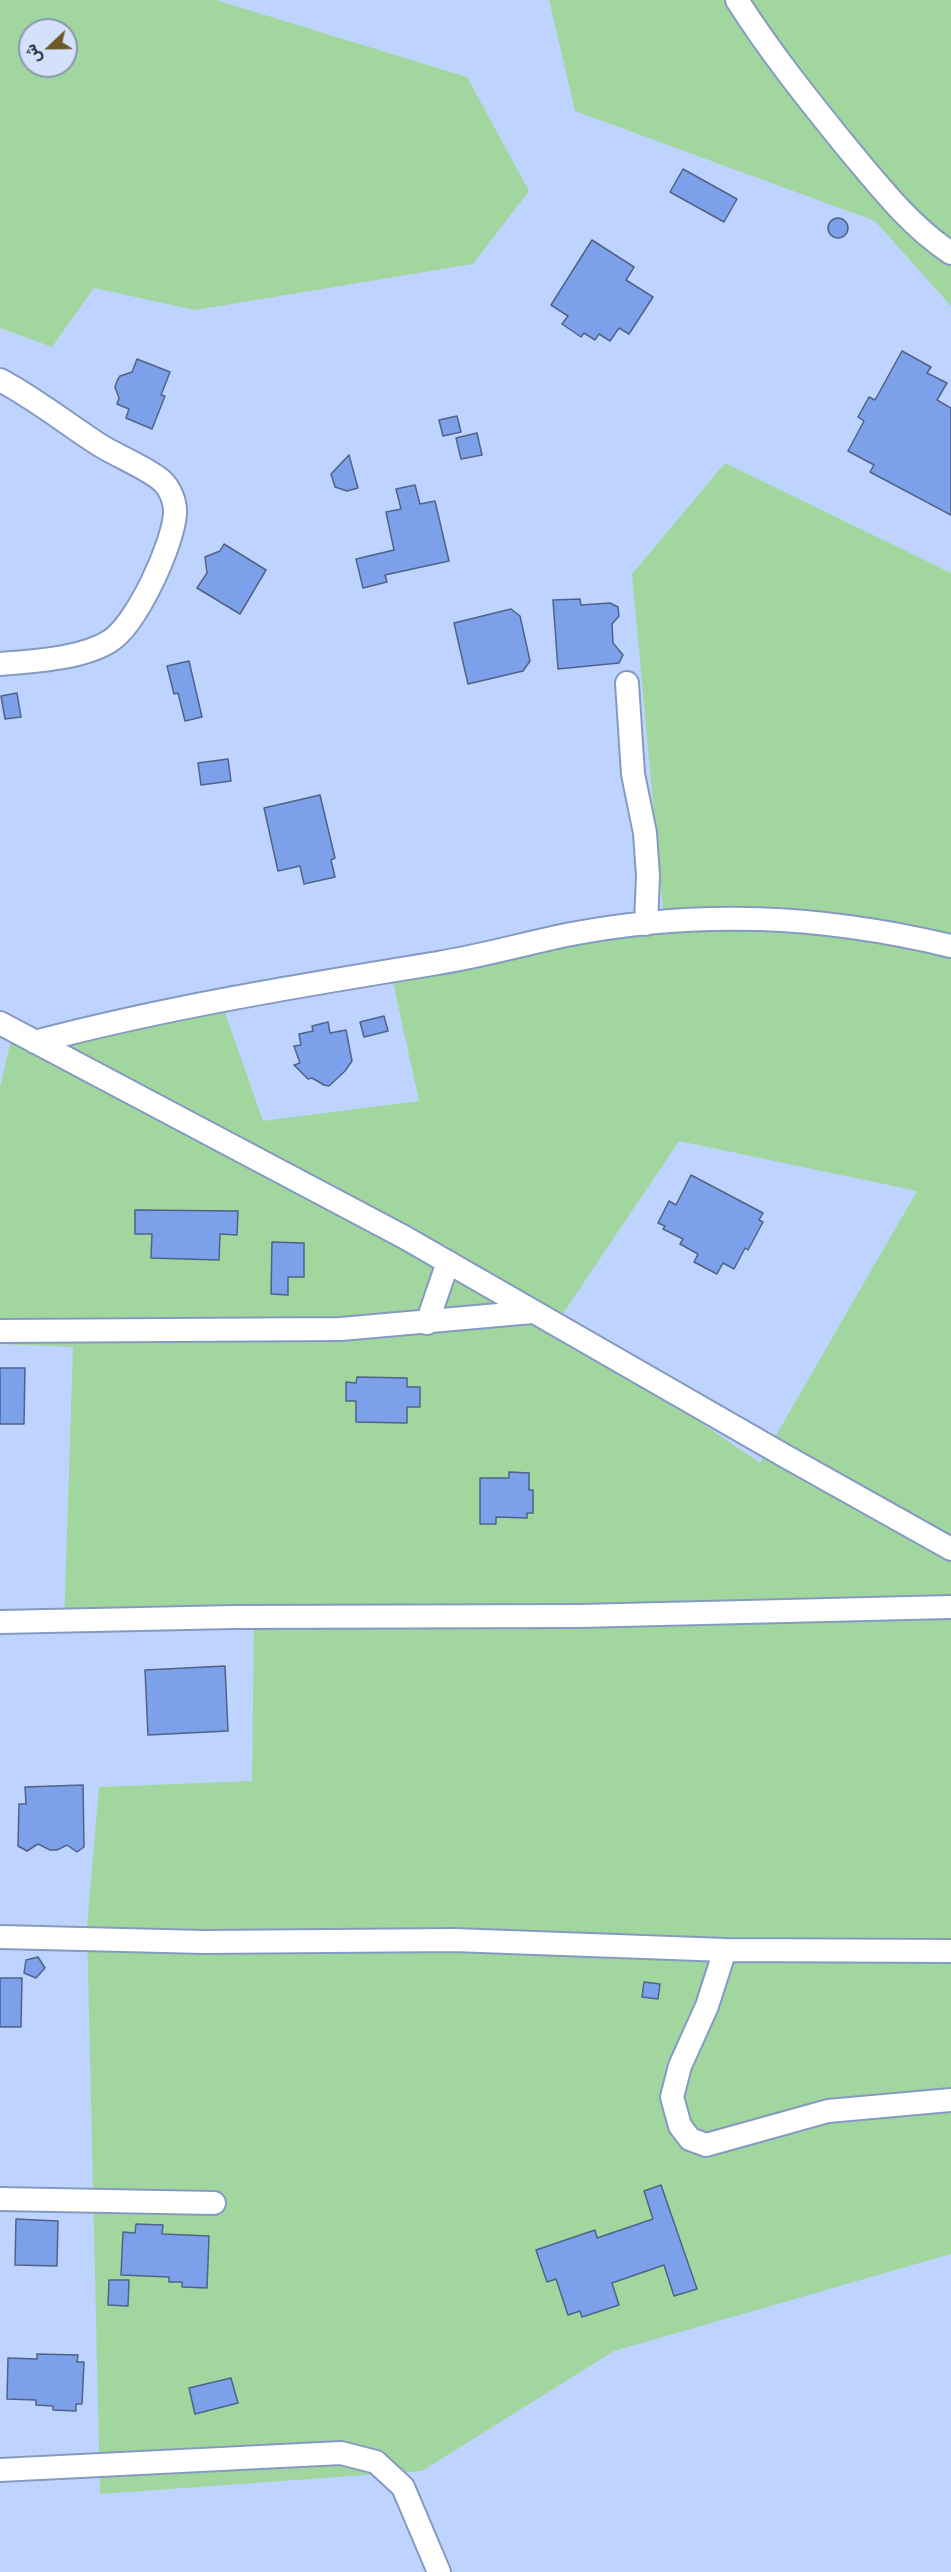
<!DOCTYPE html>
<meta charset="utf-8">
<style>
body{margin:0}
#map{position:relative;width:951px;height:2572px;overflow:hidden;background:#bed4fe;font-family:Montserrat,Vazirmatn,sans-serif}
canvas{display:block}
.north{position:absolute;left:18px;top:18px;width:60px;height:60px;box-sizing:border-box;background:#d3e1fb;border:2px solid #8b97ac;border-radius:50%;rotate:248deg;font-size:16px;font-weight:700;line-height:24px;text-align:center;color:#1e2736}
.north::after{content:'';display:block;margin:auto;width:21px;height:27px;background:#6f5828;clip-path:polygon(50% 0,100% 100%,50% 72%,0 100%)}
</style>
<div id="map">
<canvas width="951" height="2572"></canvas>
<div class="north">ش</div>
</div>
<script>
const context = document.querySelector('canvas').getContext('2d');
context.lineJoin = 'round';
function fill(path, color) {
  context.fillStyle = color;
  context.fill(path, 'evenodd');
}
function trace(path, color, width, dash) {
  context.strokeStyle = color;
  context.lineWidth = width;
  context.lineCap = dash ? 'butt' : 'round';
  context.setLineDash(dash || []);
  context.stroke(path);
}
fill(new Path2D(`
 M0,0H216L467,77L529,191L473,264L195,310L94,288L52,347L0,328ZM30,30H66V66H30Z
 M549,0H951V306L875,221L575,111Z
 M725,463L951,573V2254L614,2351L422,2471L100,2494L87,1926L99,1787L252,1781L254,1620L64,1625L73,1347L0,1344V1088L10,1044L224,1010L263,1121L419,1101L391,973L664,922L632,574ZM679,1141L917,1191L760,1463L556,1324Z`), '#a1d79e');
const building = new Path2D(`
 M683,169L737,199L724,222L670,192Z
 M828 228a10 10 0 1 1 20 0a10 10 0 1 1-20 0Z
 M592,240L634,267L626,280L653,297L629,334L619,328L610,341L599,334L595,340L584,333L581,337L562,324L568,316L551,305Z
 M902,351L931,367L927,373L947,383L937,400L951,408V515L870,472L874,465L848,451L864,421L858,417L869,397L875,400Z
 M137,359L170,372L161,395L165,396L152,429L126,418L129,409L117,404L119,398L115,387L117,381L120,376L132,372Z
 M457,416L461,432L443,436L439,420Z
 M477,433L482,455L461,459L456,438Z
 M349,455L358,488L347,491L335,487L331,474Z
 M415,485L420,504L435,501L449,561L385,575L387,582L363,588L356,559L394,550L386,512L401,509L396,489Z
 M224,544L266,570L240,614L197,588L207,573L205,557L220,551Z
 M580,599L581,605L610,603L618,607L619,616L612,624L613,643L623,655L619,663L558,669L553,600Z
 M511,609L520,616L530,661L523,671L468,684L454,623Z
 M189,661L202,717L185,721L178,693L174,694L167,666Z
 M17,693L21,717L5,719L1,696Z
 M228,759L231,781L201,785L198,763Z
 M320,795L335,858L331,860L335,877L304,884L300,866L278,871L264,808Z
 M384,1016L388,1031L364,1037L360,1022Z
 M328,1022L330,1033L346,1030L352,1061L345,1071L329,1086L324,1085L312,1078L308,1079L294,1065L300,1063L294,1046L301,1045L299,1034L313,1031L312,1026Z
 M691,1175L763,1213L759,1220L763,1222L748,1250L745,1248L734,1269L723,1263L717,1274L694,1262L698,1254L680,1244L683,1239L663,1229L665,1226L658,1223L669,1201L676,1205Z
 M135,1210L238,1211L237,1235L220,1234L219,1260L151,1258L152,1234H135Z
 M272,1242L304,1243V1277H288V1295L271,1294Z
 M0,1368H25L24,1424H0Z
 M357,1377L407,1378V1387H420V1407H407V1423L356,1422V1401H346V1382L356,1383Z
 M509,1472L529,1473V1490H533V1513H527V1518L496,1517V1524H480V1478H509Z
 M225,1666L228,1731L148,1735L145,1670Z
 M83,1785L84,1847L77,1852L67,1845L57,1850H50L38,1844L27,1851L18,1846L19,1804H26L25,1787Z
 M38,1957L45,1968L36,1978L24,1973L26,1960Z
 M0,1978H22L21,2027H0Z
 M644,1982L660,1984L658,1999L642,1997Z
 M661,2185L697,2289L674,2296L664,2265L612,2283L619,2305L582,2317L580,2311L568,2315L556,2279L547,2282L536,2250L595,2230L597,2238L653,2219L644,2191Z
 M16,2219L58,2221L57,2266L15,2265Z
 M136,2224L163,2225L162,2234L209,2236L207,2288L182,2287V2282H169V2277L121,2275L123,2232L135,2233Z
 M109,2280H129L128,2306L108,2305Z
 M37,2354L78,2355L77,2362H84L82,2404H76V2411L53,2410V2406L36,2405V2400L7,2399L8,2358L37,2359Z
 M231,2378L238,2403L195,2414L189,2388Z`);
fill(building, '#7ca1ea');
trace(building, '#506287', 1.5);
const minor = new Path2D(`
 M737,0C770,52 810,102 849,150C880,187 911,227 951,253
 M0,380C34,398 63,421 95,442C112,454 148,468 162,481C170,488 176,503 175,514C173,544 137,624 110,641C82,659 33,661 0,664
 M627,683L633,774L645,833L648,876L646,924
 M0,1023L404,1237L785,1456L951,1549
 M35,1042C167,1007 303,985 438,963C482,956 523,944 566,935C698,909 821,915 951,946
 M427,1323L448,1262
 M0,1331L341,1329L532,1312
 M0,1622L233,1617L579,1616L951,1607
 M0,1937L204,1942L454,1940L725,1950L951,1951
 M725,1950L707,2006L680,2066L672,2097L680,2126L690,2139L706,2145L828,2111L951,2100
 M0,2199L214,2203
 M0,2470L341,2453L376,2462L403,2487L439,2572`);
trace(minor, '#859ac2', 26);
trace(minor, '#fff', 22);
</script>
